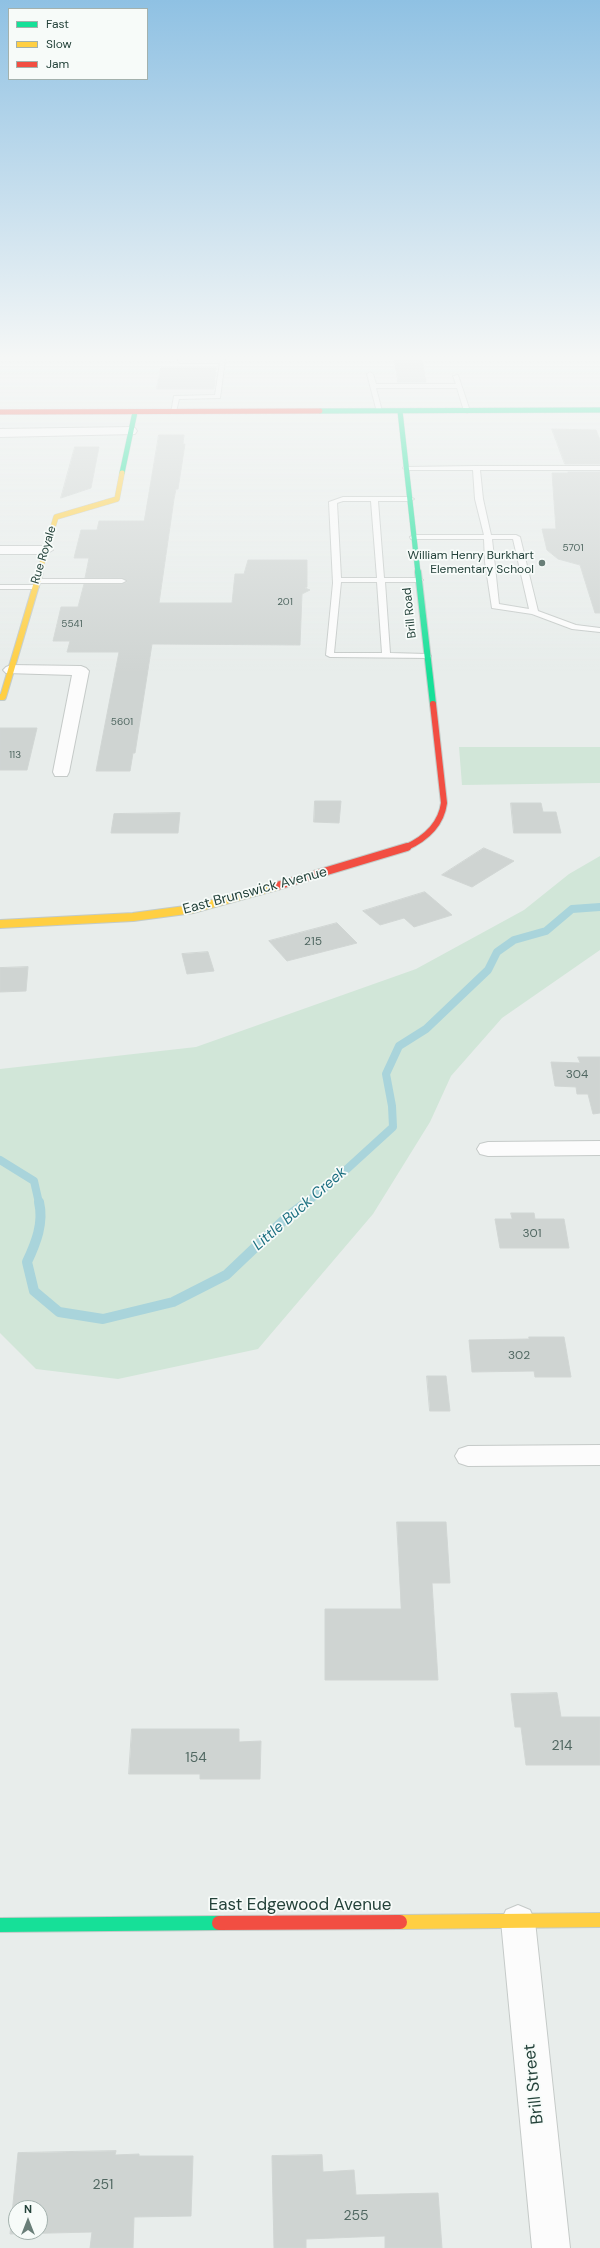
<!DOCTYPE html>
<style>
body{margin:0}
#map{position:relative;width:600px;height:2248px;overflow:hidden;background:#e8edeb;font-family:"DM Sans",sans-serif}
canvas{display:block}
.legend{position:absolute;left:8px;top:8px;width:140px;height:72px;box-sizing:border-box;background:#f7fbf9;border:1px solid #a3b1ad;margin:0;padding:5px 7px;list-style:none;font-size:12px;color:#24423a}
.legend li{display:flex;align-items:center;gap:8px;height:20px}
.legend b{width:20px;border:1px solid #a3b1ad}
.north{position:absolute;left:8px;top:2200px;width:40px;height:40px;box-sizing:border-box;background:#f7fbf9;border:1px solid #a3b1ad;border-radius:50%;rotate:0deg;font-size:11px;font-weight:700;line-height:16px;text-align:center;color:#24423a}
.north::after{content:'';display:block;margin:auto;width:14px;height:18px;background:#697e78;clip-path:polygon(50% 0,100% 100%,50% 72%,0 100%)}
</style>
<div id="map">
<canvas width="600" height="2248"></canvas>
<ul class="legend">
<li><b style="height:5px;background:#16e098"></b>Fast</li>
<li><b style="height:5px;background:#ffcf43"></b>Slow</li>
<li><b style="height:5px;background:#f24e42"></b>Jam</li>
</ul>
<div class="north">N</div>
</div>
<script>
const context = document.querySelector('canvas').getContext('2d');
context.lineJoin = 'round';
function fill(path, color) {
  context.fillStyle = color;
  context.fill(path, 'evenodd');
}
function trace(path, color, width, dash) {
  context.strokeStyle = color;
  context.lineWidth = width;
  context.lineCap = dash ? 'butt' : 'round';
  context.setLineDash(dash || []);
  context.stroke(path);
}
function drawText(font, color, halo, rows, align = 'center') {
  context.font = font + ' "DM Sans",sans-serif';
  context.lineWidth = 3.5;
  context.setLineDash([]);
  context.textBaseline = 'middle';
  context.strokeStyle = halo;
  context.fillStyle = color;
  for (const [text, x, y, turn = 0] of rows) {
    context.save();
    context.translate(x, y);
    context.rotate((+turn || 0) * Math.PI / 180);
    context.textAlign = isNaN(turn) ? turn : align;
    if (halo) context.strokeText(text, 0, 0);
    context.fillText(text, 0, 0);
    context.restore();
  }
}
fill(new Path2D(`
 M459,747H600V783L462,785Z
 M600,856V950L502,1018L451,1076L430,1122L373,1214L258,1349L118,1379L36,1369L0,1333V1069L196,1047L416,969L524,910L569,874Z`), '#d1e6d8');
trace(new Path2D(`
 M0,1160L34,1181L39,1203
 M306,1203L336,1179L393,1127L392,1106L386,1074L399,1046L426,1029L488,970L497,952L514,940L546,931L572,909L600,907`), '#a9d4db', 8);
trace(new Path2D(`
 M39,1202C44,1223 36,1243 27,1262L34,1291L59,1312L103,1319L173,1302L226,1275L286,1218L307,1202`), '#a9d4db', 10);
const building = new Path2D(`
 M395,360H422L426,382H398Z
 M161,368H216L214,389H157Z
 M552,429L596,430L600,440V464H565Z
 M159,435H184L183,444H185L178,489H176L174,499L159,603H232L235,574H244L248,560H307V587L305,588L310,590L302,594L300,645L152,644L135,753H133L130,771H96L119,652H67L70,641H53L61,607H78L84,584H122L127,582L122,578H85L89,558H74L81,530H97L99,521H144Z
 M75,447H99L91,488L61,498Z
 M568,472H600V613H595L580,565L558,559L547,550L542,529H556L552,473H568Z
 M0,728H37L27,770H0Z
 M315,801H341L339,823L314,822Z
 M511,803H541L543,812H556L561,833H514Z
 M180,813L178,833H111L114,814Z
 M484,848L514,861L472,887L442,875Z
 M425,892L452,915L414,927L404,918L380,925L363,911Z
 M337,923L357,943L287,961L269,941Z
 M208,952L214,971L187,974L182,954Z
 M28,967L26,991L0,992V968Z
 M578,1057H600V1113L593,1114L588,1094H577L576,1087L555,1086L551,1062L580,1063Z
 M511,1213H534L535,1219H564L569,1248H500L495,1219H512Z
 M529,1337H564L571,1377H535L534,1371L472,1372L469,1340L529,1339Z
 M427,1376H446L450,1411H430Z
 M397,1522H446L450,1583H432L438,1680H325V1609H401Z
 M557,1693L561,1717H600V1765H526L521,1727H515L511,1694Z
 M132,1729H239V1742L261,1741L260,1779H200V1774H129Z
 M116,2151L115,2155L139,2154V2156H193L191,2216L134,2217L133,2248H90L92,2232L10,2234L18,2153ZM16,2208H40V2232H16Z
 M322,2155L323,2172L354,2170L356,2195L438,2193L442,2248H385V2236L306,2239V2248H274L272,2156Z`);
fill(building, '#cfd4d2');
trace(building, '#d1d6d4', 1);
const lane = new Path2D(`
 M178,360H225L220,398L179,399L176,412L171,413L174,396L215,395L220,363H180Z
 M370,372L373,374L376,384H456L453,376L458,375L470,411L467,413L464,411L457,388H376L382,411L377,412L367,374Z
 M476,466H600V470H480L483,499L491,535H516L520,537L538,611L576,625L600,628V632L572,629L532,614L492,608L485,562L484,539H411L410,537L414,535H484L475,499L473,470H406L403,468L404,467ZM492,539H513L529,609L499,604Z
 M343,497H410L414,499L410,501H378L384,578H419L423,580L419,582H385L390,653L427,654L431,656L430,658L330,657L326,655L333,583L329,502ZM343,501H371L377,578H341L337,503ZM377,582L382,653H334L341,582Z
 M33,579H122L126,581L122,583H36L32,581Z
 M0,585H35L39,587L35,589H0Z`);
const street = new Path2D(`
 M131,427L135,428L137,431L135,434L0,437V429Z
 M0,546H46L53,550L46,554H0Z
 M11,665L81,666L86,668L89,671L69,772L67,776H55L53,772L72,675L6,673L3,670L6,667Z
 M600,1141V1155L488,1156L480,1154L477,1149L480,1144L488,1142Z
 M600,1445V1465L468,1466L459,1463L455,1456L459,1449L468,1446Z
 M518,1905L530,1910L535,1921L570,2248H532L501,1921L506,1910Z`);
const fastFar2 = new Path2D(`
 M320,411L600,410
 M400,411L418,573
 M122,473L135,412`);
const fastFar1 = new Path2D(`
 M418,572L433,704`);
const fast = new Path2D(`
 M0,1925L219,1923`);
const slowFar3 = new Path2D(`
 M39,573L56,517L117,499L122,473`);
const slowFar2 = new Path2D(`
 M0,697H3L40,572`);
const slowFar1 = new Path2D(`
 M0,924L133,917L193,909L277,886`);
const slow = new Path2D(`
 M400,1922L600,1920`);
const jamFar3 = new Path2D(`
 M0,412L320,411`);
const jamFar2 = new Path2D(`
 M405,848C425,839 441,826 444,803L433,704`);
const jamFar1 = new Path2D(`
 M277,886L407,847`);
const jam = new Path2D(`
 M219,1923L400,1922`);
trace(lane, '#c5cac8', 2);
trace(street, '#c5cac8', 2);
trace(fastFar2, '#c3cbc8', 6);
trace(fastFar1, '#c3cbc8', 8);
trace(fast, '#c3cbc8', 16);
trace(slowFar3, '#c3cbc8', 6);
trace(slowFar2, '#c3cbc8', 8);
trace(slowFar1, '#c3cbc8', 10);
trace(slow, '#c3cbc8', 16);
trace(jamFar3, '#c3cbc8', 6);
trace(jamFar2, '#c3cbc8', 8);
trace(jamFar1, '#c3cbc8', 10);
trace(jam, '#c3cbc8', 16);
fill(lane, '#fcfcfc');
fill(street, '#fcfcfc');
trace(fastFar2, '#16e098', 5);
trace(fastFar1, '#16e098', 6);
trace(fast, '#16e098', 14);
trace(slowFar3, '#ffcf43', 5);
trace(slowFar2, '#ffcf43', 6);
trace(slowFar1, '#ffcf43', 8);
trace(slow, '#ffcf43', 14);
trace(jamFar3, '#f24e42', 5);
trace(jamFar2, '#f24e42', 6);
trace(jamFar1, '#f24e42', 8);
trace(jam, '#f24e42', 14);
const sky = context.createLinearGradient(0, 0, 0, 674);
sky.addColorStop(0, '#8fc1e3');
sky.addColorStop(0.53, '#f5f7f6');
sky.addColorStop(1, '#f5f7f600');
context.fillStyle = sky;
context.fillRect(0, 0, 600, 674);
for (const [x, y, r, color] of [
 [542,563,4,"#697e78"]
]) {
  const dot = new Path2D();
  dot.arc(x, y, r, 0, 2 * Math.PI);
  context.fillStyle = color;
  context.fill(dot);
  trace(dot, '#f7fbf9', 1.5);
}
drawText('10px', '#506761', null, [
 ["5701",573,548],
 ["201",285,602],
 ["5541",72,624],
 ["5601",122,722],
 ["113",15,755]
]);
drawText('12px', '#24423a', '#f7fbf9', [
 ["Rue Royale",44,555,-73],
 ["Brill Road",410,613,-96]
]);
drawText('12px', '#24423a', '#f7fbf9', [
 ["William Henry Burkhart",534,556],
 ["Elementary School",534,570]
], 'right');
drawText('12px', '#506761', null, [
 ["215",313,942],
 ["304",577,1075],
 ["301",532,1234],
 ["302",519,1356]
]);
drawText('14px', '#24423a', '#f7fbf9', [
 ["East Brunswick Avenue",255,891,-15]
]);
drawText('14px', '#506761', null, [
 ["214",562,1746],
 ["154",196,1758],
 ["251",103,2185],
 ["255",356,2216]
]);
drawText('italic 15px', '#1c6f80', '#f7fbf9', [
 ["Little Buck Creek",300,1209,-41]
]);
drawText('17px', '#24423a', '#f7fbf9', [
 ["East Edgewood Avenue",300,1906],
 ["Brill Street",534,2084,-96]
]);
</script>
